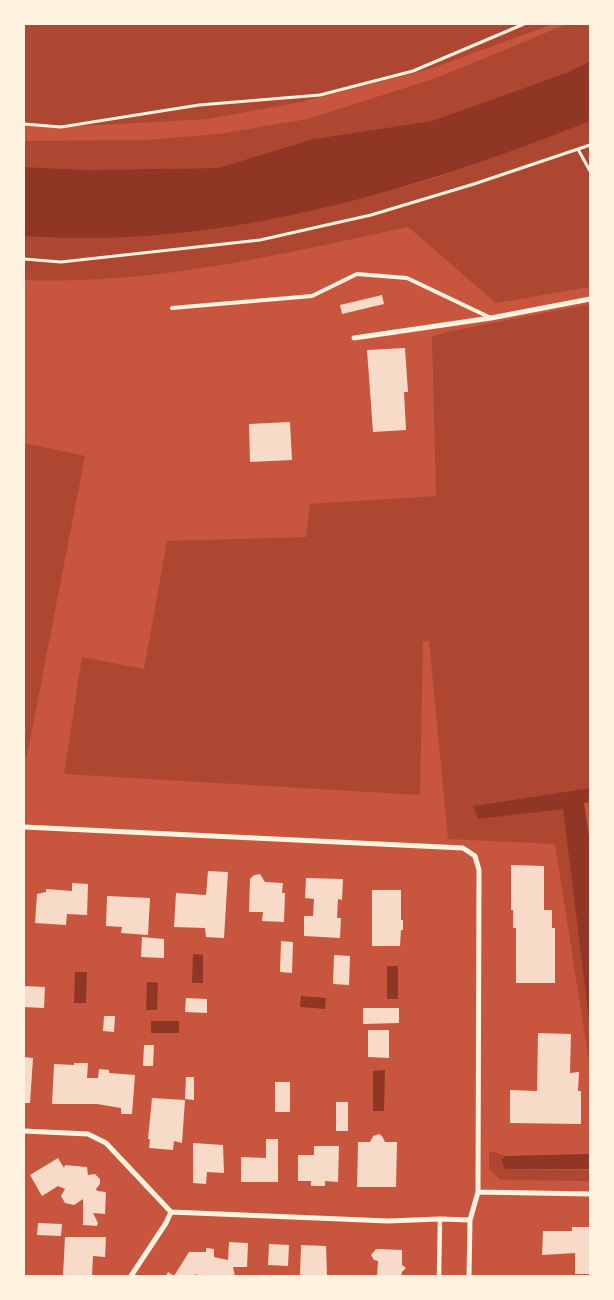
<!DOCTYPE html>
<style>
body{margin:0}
#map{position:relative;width:614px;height:1300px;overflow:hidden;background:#c8553d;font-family:Arial,sans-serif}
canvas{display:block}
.frame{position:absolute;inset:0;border:25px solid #fff3e0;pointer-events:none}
</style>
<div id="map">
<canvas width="614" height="1300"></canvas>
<div class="frame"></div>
</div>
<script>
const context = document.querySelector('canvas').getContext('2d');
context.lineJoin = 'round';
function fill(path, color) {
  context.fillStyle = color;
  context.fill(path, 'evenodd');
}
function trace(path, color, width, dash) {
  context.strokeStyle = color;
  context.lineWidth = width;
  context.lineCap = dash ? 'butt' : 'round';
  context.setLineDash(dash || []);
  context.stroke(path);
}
fill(new Path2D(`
 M24,24H553L430,69L301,102L208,119L83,126L24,124Z
 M567,24H590V61L566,73L432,121L313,139L218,168L87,170L24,167V141L145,140L219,134L308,119L439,77Z
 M590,121V287L496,303L408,227C281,254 155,285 24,280V236L48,238L282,216L363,198L435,178Z
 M590,304V788L473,806L478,819L563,808L590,1028V1068L555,844L448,839L429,640L423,642L420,795L64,774L82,657L144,669L167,541L306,537L310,504L436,496L432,337L446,332Z
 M24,443L85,456L27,756H24Z
 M489,1151L506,1156L501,1160L505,1169L590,1170V1181L501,1180L489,1169Z`), '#ae4732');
fill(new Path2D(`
 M590,61V121C411,192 219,250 24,236V167L87,170L218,168L313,139L432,121L566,73Z
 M590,788V802L584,803L590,843V1028L563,809L478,819L473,806Z
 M193,954L203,955V983H192Z
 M387,966H398V999H387Z
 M75,972H87L86,1003H74Z
 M147,982L158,983L157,1010H146Z
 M301,996L326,998L325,1009L300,1007Z
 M151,1021H179V1033H151Z
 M385,1070L384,1111H373V1071Z
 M590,1154V1169H505L501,1160L506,1156Z`), '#8f3625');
fill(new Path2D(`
 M382,295L384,304L342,314L340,305Z
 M405,348L408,392H404L406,430L373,432L367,350Z
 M290,422L292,460L250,462L249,424Z
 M511,865L544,866V910H552V928H555V983H516V928H513V910H511Z
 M208,871L228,872L224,938L206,937L205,928L174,927L176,893L206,895Z
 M260,874L265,882L283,883L282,893H285L284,922L262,921L263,912H249L250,879L254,875Z
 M306,878L343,879L342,900L338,899L337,918H341L340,938L304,936V916H313L314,899L305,898Z
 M72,883L88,884L87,915L67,914L66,925L35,923L37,894L46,892V889L72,891Z
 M372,890H401V920H403V930H401L400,946H372Z
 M107,896L150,898L148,935L121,933L122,927L106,926Z
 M142,937L164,939V958L141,957Z
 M281,941L293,942L292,973L280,972Z
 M334,955L350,956L349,985L333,984Z
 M24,986L45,987L44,1008L24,1007Z
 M186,998L207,999V1013L185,1012Z
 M363,1008H399V1023L363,1024Z
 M104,1016H115L114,1032L103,1031Z
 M368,1030H389V1058L368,1057Z
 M538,1033L571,1034L570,1073L579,1072L578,1091H581V1124L510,1123V1090L537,1091Z
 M144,1045H154L153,1066H143Z
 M24,1057L33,1058L30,1103H24Z
 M74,1063H88L87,1078H98L99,1069L109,1070V1073L135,1075L132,1114H121V1108L97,1104H52L54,1064L74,1065Z
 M186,1077H194V1100L185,1099Z
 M275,1082H290V1112H275Z
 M152,1098L185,1100L182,1143L174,1141L173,1150L149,1148L150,1139H148Z
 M336,1102H348V1131H336Z
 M379,1134L382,1136L385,1142H397L396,1187H357L358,1142H370L373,1136Z
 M266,1139H278V1182H241V1157L266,1158Z
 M193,1143L223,1145L224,1173L207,1172L206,1184L193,1183Z
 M314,1146H339L338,1182L325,1181V1186H311V1181H298V1155H314Z
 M58,1158L64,1168L65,1165L87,1167L88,1175L95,1174L100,1179V1184L96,1189L97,1191L106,1192L105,1214L93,1213L98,1223L97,1226L83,1225V1199L74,1205L65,1203L61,1196L65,1189L58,1186L42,1196L30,1175Z
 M38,1223L62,1224L61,1236L37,1235Z
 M572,1227H590V1274H575V1253L542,1255L543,1231H572Z
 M65,1237H106L105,1257L93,1256L92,1276H63Z
 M229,1242L248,1243L247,1267H233L235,1276H199L196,1274L194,1276H166L168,1272L174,1276L189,1252H206V1248L214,1249V1257L228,1260Z
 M269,1244L289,1245L288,1266L268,1265Z
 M301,1245L326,1246L327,1276H300Z
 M376,1249L402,1250V1265L406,1268L402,1272L401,1276H377L378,1261L374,1260L371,1255Z`), '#f7dbc8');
trace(new Path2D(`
 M24,124L61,127L199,105L320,95L413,71L524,24
 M579,151L590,171
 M24,259L61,262L260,240L371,215L474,184L590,145`), '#fff3e0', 3);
trace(new Path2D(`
 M172,308L312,296L357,274L407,278L491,318`), '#fff3e0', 4);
trace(new Path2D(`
 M439,1276L440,1219`), '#fff3e0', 4.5);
trace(new Path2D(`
 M354,338L491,318L590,299
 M24,827L463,848L475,856L479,870L478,1192
 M24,1131L88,1134L106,1143L171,1212L388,1221L440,1219L470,1220
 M131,1276L166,1223L171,1212
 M469,1276L470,1220L478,1192L590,1194`), '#fff3e0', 5);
</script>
